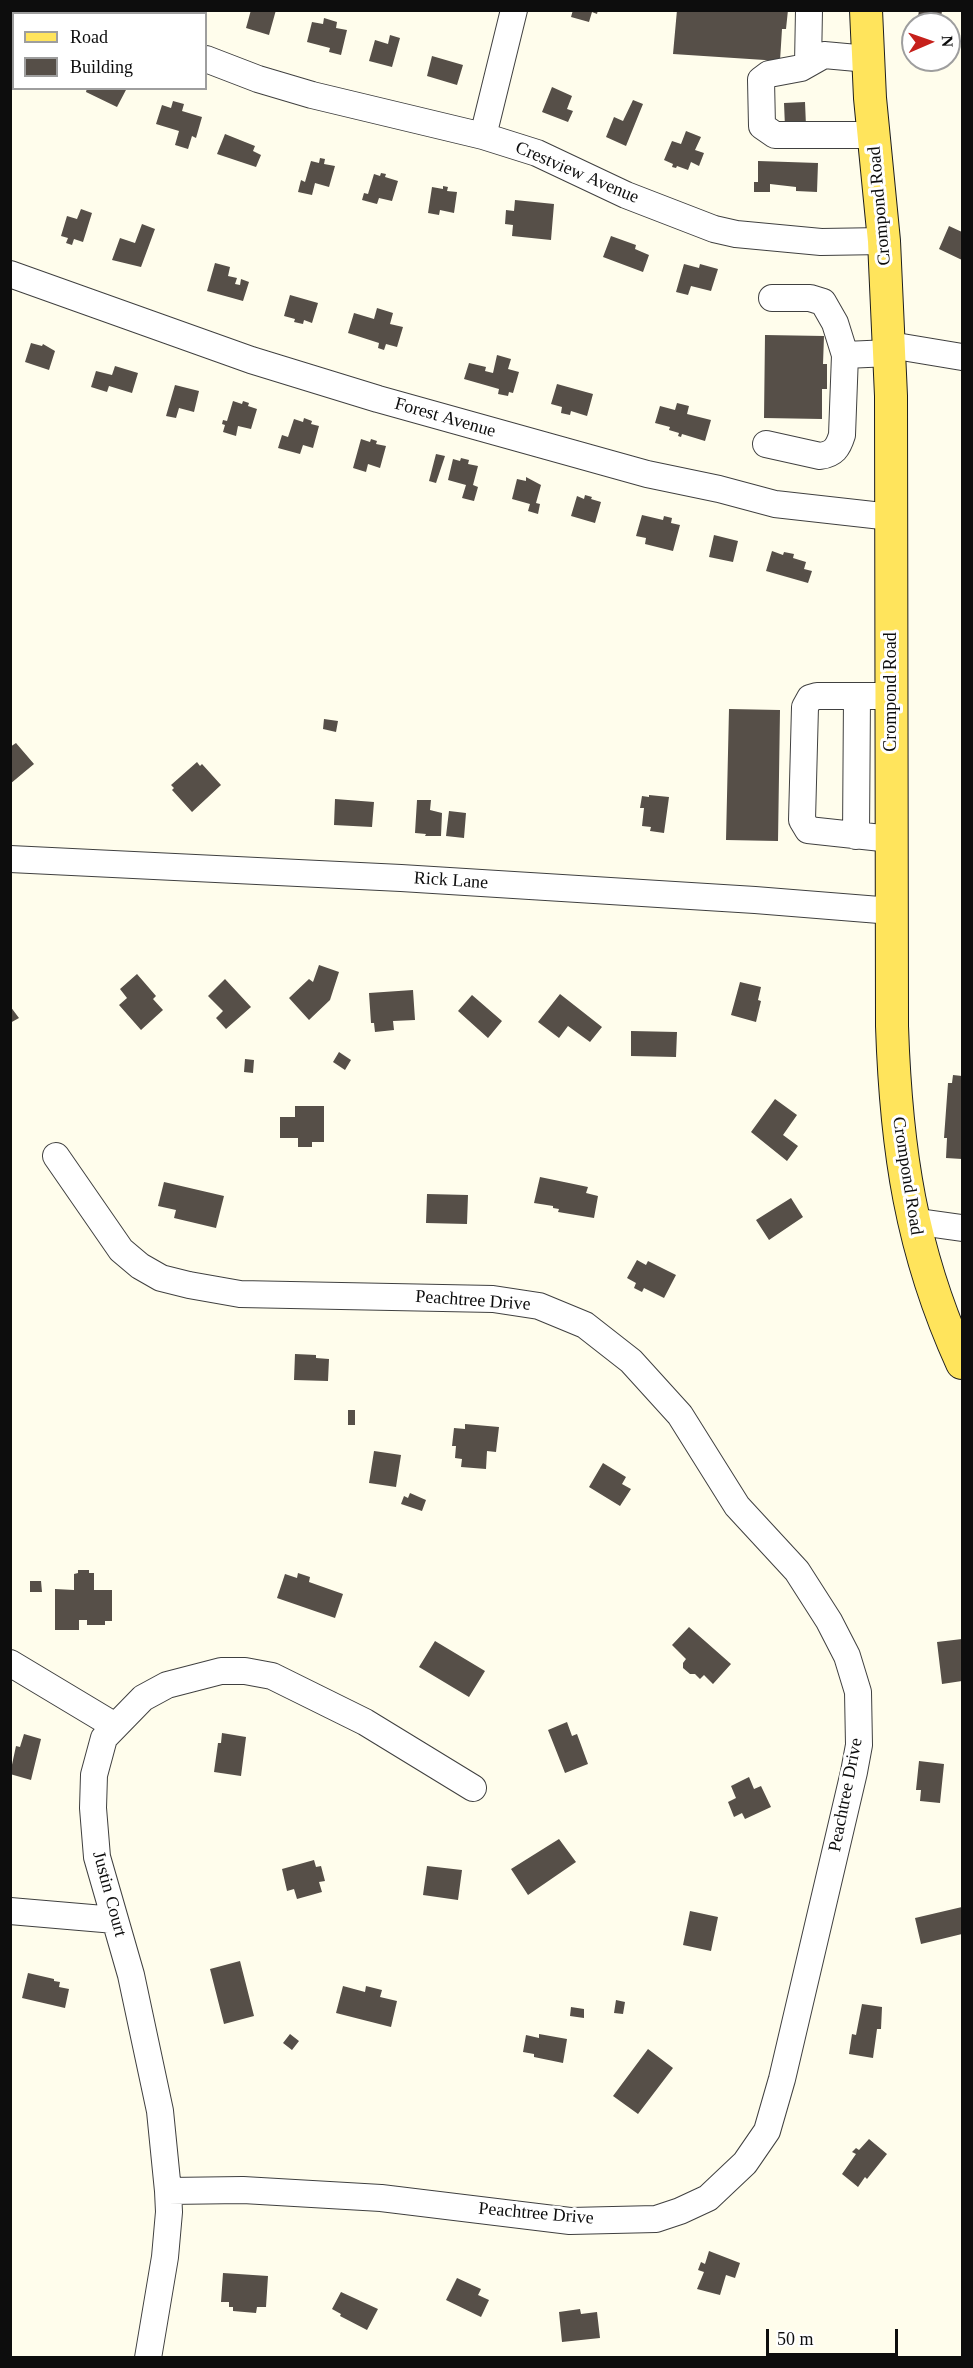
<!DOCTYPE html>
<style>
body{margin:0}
#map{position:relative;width:973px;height:2368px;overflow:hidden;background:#fffdec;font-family:Georgia,serif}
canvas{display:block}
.frame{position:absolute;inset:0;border:12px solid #0d0d0d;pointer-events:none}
.legend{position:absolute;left:12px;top:12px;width:195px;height:78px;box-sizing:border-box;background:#fff;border:2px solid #9e9e9e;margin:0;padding:8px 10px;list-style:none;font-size:18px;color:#0d0d0d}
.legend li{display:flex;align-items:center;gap:12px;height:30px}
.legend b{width:30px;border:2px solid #9e9e9e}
.north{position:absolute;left:901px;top:12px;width:60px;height:60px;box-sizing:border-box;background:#fff;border:2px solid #9e9e9e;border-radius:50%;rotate:88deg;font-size:16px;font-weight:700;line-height:24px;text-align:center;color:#0d0d0d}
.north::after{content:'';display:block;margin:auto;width:21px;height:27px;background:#c6201b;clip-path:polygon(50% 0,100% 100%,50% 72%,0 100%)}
.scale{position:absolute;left:766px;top:2329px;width:132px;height:27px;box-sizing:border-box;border:3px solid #0d0d0d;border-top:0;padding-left:8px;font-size:18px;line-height:21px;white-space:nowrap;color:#0d0d0d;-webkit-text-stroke:4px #fff;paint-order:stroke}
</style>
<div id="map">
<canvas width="973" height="2368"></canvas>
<div class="frame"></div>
<ul class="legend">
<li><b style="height:8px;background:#ffe45c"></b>Road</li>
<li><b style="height:16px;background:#564f48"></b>Building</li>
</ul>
<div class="north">N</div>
<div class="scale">50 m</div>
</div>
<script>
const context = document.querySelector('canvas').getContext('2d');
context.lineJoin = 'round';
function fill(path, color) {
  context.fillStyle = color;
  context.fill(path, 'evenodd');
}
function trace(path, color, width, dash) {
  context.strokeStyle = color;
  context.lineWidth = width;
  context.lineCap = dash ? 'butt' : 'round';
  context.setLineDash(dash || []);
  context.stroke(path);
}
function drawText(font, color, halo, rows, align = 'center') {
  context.font = font + ' Georgia,serif';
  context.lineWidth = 6;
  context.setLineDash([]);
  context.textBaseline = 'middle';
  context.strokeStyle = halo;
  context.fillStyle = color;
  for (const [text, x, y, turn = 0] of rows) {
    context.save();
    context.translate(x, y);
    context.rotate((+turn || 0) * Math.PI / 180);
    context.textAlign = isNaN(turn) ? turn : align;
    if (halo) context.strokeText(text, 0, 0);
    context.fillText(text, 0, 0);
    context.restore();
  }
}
fill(new Path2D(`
 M251,10H276L269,35L246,28Z
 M573,10H598L597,14L592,12L589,22L571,17Z
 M677,10H788L786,29H782L780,61L673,54Z
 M919,10L942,11L940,24H917Z
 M324,18L337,22L336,28L347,30L341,55L329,52L330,48L307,42L312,22L323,24Z
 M390,35L400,38L392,67L369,61L375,40L388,44Z
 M432,56L463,65L457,85L427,76Z
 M552,87L572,96L567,109L573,111L568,122L542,112Z
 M87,88H127L117,107L86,92Z
 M633,100L643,104L626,146L606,137L614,117L623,121Z
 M173,101L184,104L182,111L202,117L196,138L192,136L188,149L175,145L179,131L156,124L162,105L171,108Z
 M805,102L806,126L785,127L784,103Z
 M686,131L701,137L695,150L704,153L699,166L691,162L688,170L677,166L676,168L672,167L673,164L664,160L672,141L681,144Z
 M225,134L255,146L253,151L261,155L256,167L217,154Z
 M320,158L325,159L324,164L335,166L329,187L315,183L312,195L298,192L301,180L305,182L311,161L319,163Z
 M758,161L818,163L817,192L796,191V187L770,184V192H754V182H758Z
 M381,173L386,174L385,177L398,181L392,201L379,198L377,204L362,200L364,193L368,194L374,174L380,176Z
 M443,186L448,187L447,191L457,192L454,213L440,210L439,215L428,213L432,187L443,189Z
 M515,200L554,204L551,240L512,236L513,225L505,224L506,210L514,211Z
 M81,209L92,213L83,242L74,239L72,245L66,243L68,238L61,236L67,216L77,219Z
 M142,224L155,229L141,267L112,260L120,238L135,243Z
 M949,226L962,232V260L939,249Z
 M611,236L636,245L635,249L649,255L643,272L603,257Z
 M215,263L230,267L228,276L237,278L235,284L240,285L241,279L249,282L243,301L207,291Z
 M684,264L699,268L700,264L718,269L711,291L691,286L688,295L676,292Z
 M290,295L318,303L312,323L304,320L303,324L294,322L295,319L284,316Z
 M377,308L393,313L390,324L403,327L397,347L386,344L384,350L378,348L379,343L348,333L354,313L374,319Z
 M765,335L824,336L823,364H827V389H822V419L764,418Z
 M31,343L42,346L43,344L55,351L49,370L25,362Z
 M497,355L511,359L508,369L519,372L513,393L509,392L508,396L498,394L499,389L464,379L469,363L486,367L485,371L493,373Z
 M115,366L138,373L132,393L109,386L107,392L91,387L96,371L112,375Z
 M557,384L593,394L587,416L571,411L570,415L561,413L562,407L551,404Z
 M175,385L199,391L194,412L179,408L176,418L166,416Z
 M233,401L242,404L243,401L249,403L248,406L257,409L251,429L238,426L236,436L223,432L225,425L222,424L223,420L227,421Z
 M677,403L689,406L687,414L711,420L705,441L682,434L681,437L678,436L679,433L669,430L670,427L655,423L660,406L675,410Z
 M304,418L312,421L311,424L319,426L313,448L303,445L300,454L278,448L282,435L288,437L294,419L303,422Z
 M361,439L370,442L371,439L377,441L376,444L386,446L380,468L368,464L366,472L353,468Z
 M436,454L445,456L436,483L429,481Z
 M461,458L469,460L468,464L478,466L473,485L478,487L474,501L462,498L466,485L448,480L453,459L460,461Z
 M526,477L541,485L536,503L540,504L538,514L528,511L530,504L512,499L517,479L526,481Z
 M585,495L592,497L591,499L601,502L595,523L571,516L577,496L584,499Z
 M642,515L663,520L664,516L672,518L671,523L680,525L673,551L645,544L646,538L636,536Z
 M714,535L738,541L733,562L709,557Z
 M772,551L783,555L784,552L794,554L793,558L806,562L804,569L812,571L808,583L766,571Z
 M729,709L780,710L778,841L726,840Z
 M324,719L338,721L336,732L323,729Z
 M16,743L34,764L10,784V747Z
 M197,762L200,766L202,764L221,785L192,812L172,790L174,788L171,785Z
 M649,795L669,797L664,833L650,831L651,827L642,826L644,808H640L642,796L649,797Z
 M335,799L374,802L372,827L334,825Z
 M417,800H431L430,810L442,813L441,836H425L426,834L415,833Z
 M449,811L466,813L464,838L446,836Z
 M319,965L339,972L330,1000L309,1020L289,998L309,979L313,982Z
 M137,974L156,996L153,999L163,1010L141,1030L119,1005L127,998L120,989Z
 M225,979L251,1007L226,1029L216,1018L223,1011L208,996Z
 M740,982L761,987L758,1000L761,1001L756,1022L731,1015Z
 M413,990L415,1020L393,1021L394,1030L375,1032L374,1023H371L369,993Z
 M560,994L602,1027L590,1042L568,1026L559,1038L538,1022Z
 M472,995L502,1021L488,1038L458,1011Z
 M10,1006L19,1018L10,1023Z
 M631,1031L677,1032L676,1057L631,1056Z
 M339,1052L351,1060L345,1070L333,1062Z
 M245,1059L254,1060L253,1073L244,1072Z
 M953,1075L962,1076V1159L946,1158L947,1138H944L948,1083H952Z
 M775,1099L797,1115L783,1135L798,1146L787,1161L751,1132Z
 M295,1106H324V1142H312V1147H298V1138H280V1117H295Z
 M540,1177L588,1187L586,1193L598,1196L594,1218L558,1212L559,1209L553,1208V1206L534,1203Z
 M164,1182L224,1196L216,1228L174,1218L176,1210L158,1206Z
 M427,1194L468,1195L467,1224L426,1223Z
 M791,1198L803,1217L769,1240L756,1220Z
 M637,1260L646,1265L648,1261L676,1275L664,1298L644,1288L642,1292L634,1288L636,1283L627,1278Z
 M295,1354L316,1355V1358L329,1359L328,1381L294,1380Z
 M348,1410H355V1425H348Z
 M465,1424L499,1427L496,1452L487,1451L486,1469L461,1467L462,1459L455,1458L456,1446H452L454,1428L465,1429Z
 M374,1451L401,1455L396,1487L369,1483Z
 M603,1463L626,1477L622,1484L631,1489L620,1506L589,1487Z
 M410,1493L426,1500L422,1511L401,1504L404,1496L408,1498Z
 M78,1570H89V1573H94V1590H112V1621H105V1625H87V1620H79V1630H55V1589L74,1590V1574L78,1573Z
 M298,1573L310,1577L309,1582L343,1594L335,1618L277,1598L285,1574L297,1578Z
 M30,1581H41L42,1592H30Z
 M689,1627L731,1664L713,1684L704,1675L700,1679L695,1674H690L683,1668V1663L686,1659L672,1645Z
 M962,1639V1681L942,1684L937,1642Z
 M435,1641L485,1671L469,1697L419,1667Z
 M567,1722L572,1736L577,1734L588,1764L565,1773L548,1730Z
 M222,1733L246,1737L241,1776L214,1772L218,1743H221Z
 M24,1734L41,1739L31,1780L10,1774L16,1746L20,1747Z
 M919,1761L944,1764L940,1803L920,1801L921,1790H916Z
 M749,1777L754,1789L761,1786L771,1807L745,1819L742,1813L734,1817L728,1802L736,1798L731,1786Z
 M559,1839L576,1862L528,1895L511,1869Z
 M314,1860L316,1867L321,1866L325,1881L319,1882L322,1892L297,1899L294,1889L287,1891L282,1869Z
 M427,1866L462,1870L458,1900L423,1895Z
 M962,1907V1934L921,1944L915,1918Z
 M690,1911L718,1917L711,1951L683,1945Z
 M240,1961L254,2016L224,2024L210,1969Z
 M28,1973L54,1979V1981L60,1982L59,1987L69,1989L65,2008L22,1998Z
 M343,1986L365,1992L366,1986L382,1990L380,1997L397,2001L391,2027L336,2013Z
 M616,2000L625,2002L623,2014L614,2013Z
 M862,2004L882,2007L881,2029H877L873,2058L849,2054L852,2034L856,2035Z
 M571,2007L584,2009V2018L570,2016Z
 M290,2034L299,2041L292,2050L283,2043Z
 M539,2034L567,2039L563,2063L534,2057V2054L523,2052L526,2035L539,2038Z
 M648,2049L673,2068L638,2114L613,2096Z
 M869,2139L887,2154L867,2179L865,2177L858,2187L842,2174L856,2154L852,2152L856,2148L859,2150Z
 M709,2251L740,2263L735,2278L726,2275L720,2295L697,2289L704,2272L698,2270L701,2262L705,2264Z
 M223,2273L268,2276L266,2307H257L256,2313L233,2311V2307H229V2302H221Z
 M457,2278L481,2289L478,2295L489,2300L481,2317L446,2300Z
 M341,2292L378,2309L367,2330L340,2316L341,2314L332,2309Z
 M580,2309L581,2314L597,2312L600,2338L562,2342L559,2312Z`), '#564f48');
const minor = new Path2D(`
 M92,10L98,14
 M206,59L258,79L312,95L483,136L537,153L626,195L714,229L736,234L821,242L884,241
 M868,59L824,55L801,68L769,74L761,80L762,126L775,135H874
 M808,64L809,10
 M483,136L514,10
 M10,274L251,360L378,399L647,474L719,489L775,504L891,517
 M772,298H810L823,302L835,323L845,355L890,353
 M890,345L962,357
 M766,444L820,456C834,454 838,448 842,435L845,355
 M891,696H817L810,698L805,707L802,820L808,830L891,839
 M856,836L857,696
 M10,859L401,878L755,900L892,911
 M56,1156L121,1250L140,1266L161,1278L189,1285L240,1294L493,1299L539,1306L585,1325L631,1361L680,1415L737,1506L797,1571L829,1621L847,1656L858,1692L859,1745L854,1772L782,2079L767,2131L745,2163L708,2198L680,2211L656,2219L570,2221L381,2198L243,2190L168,2191
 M912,1221L962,1228
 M10,1663L115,1726
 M10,1911L115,1920
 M148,2358L165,2257L169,2212L168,2191L160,2111L131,1975L97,1857L93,1808L94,1775L104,1738L143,1698L167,1685L221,1671H245L272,1676L365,1722L473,1788`);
const major = new Path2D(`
 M866,10L870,98L884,241L891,396L892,1026C896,1149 911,1251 962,1363`);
trace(minor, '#404040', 28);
trace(major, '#1e1e1e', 34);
trace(minor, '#fff', 26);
trace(major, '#ffe45c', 32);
drawText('18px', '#0d0d0d', '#fff', [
 ["Crestview Avenue",577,173,23],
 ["Crompond Road",880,206,-95],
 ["Forest Avenue",445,418,16],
 ["Crompond Road",891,692,-90],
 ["Rick Lane",451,881,4],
 ["Crompond Road",907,1176,81],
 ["Peachtree Drive",473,1301,4],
 ["Peachtree Drive",846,1795,-79],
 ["Justin Court",109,1894,75],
 ["Peachtree Drive",536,2214,5]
]);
</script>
